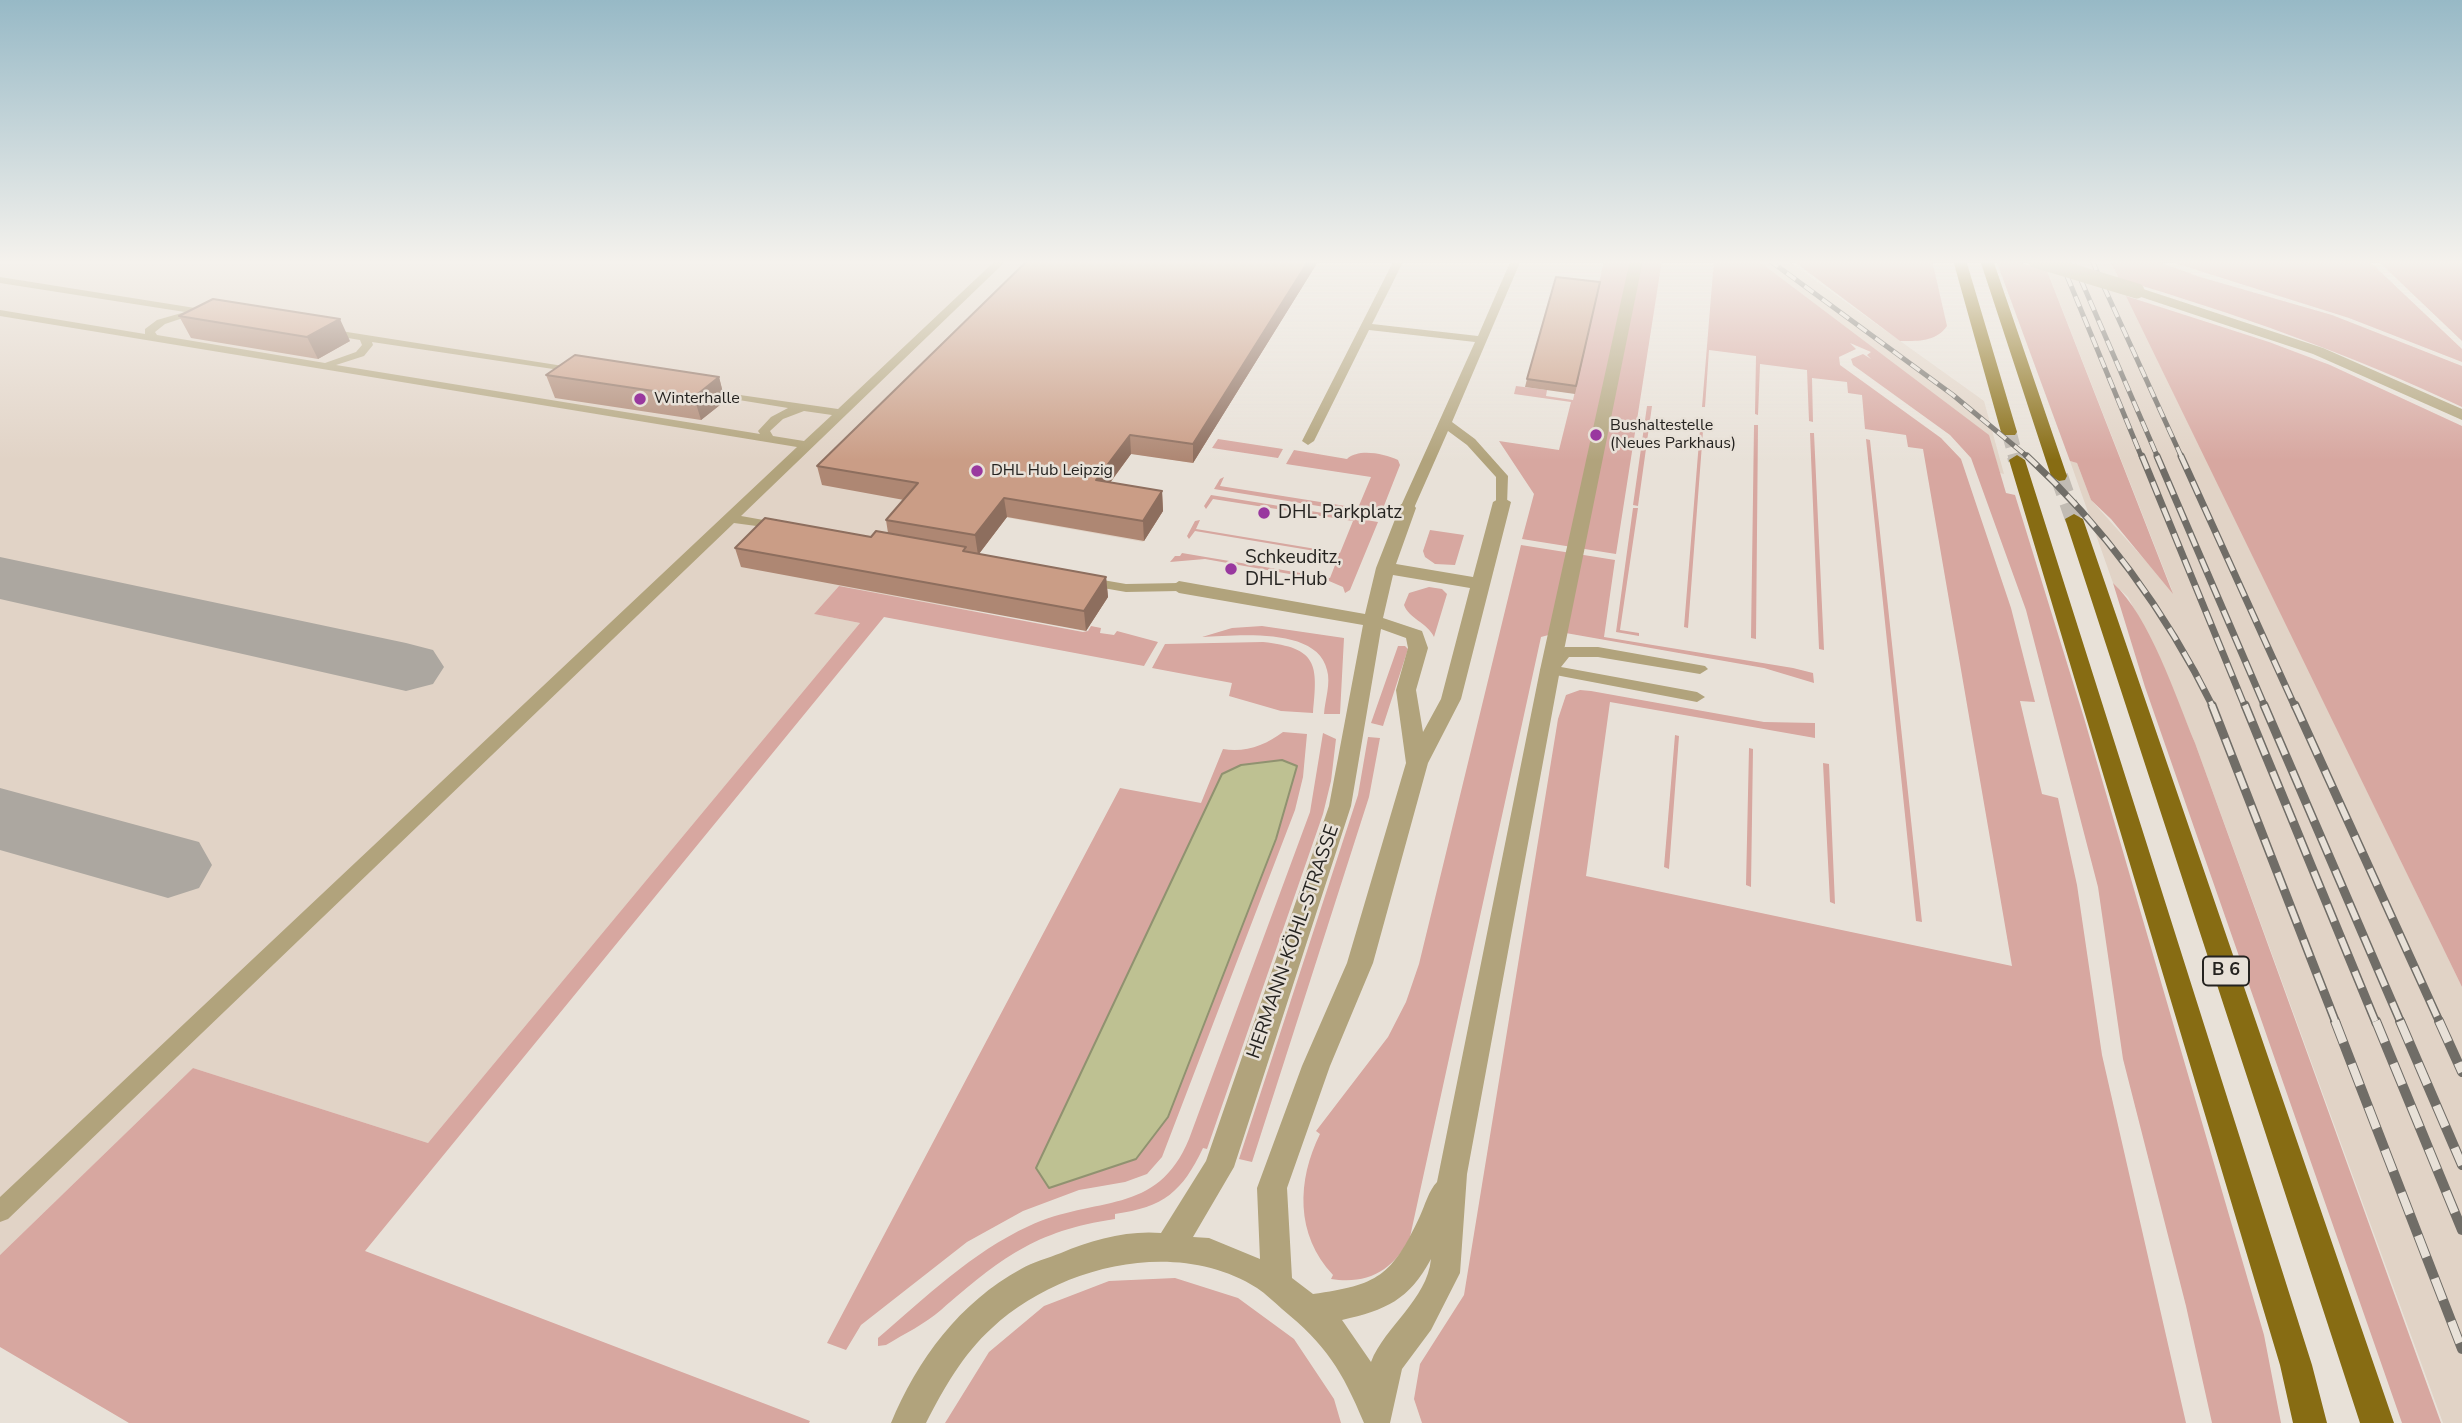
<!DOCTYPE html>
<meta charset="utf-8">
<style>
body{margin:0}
canvas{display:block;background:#e8e1d8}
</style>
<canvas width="2462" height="1423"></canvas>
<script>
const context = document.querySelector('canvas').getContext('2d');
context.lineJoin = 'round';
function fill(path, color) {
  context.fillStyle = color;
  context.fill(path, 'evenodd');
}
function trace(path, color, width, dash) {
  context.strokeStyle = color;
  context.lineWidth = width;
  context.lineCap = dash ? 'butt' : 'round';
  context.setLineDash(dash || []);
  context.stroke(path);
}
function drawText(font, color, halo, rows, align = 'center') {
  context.font = font + ' "Nunito Sans",sans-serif';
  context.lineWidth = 5;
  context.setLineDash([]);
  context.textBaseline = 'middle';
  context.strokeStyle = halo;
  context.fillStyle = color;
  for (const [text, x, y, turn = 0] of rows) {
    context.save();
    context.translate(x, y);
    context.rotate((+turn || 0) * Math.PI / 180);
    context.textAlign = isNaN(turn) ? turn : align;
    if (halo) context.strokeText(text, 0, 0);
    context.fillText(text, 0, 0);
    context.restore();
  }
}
fill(new Path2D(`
 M0,260H1319L1193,463L1126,453L1118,465L1122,466L1107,486L1163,511L1143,542L992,515L891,538L998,578L973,611L839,586L814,614L860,623L428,1143L193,1068L0,1255Z
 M1750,260H1787L1984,401L2004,474L2000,473L1992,447L1933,397Z
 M2043,260H2110L2462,987V1423H2443L2195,743L2159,657L2128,597L2113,583L2070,461L2077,463L2091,500L2172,590Z`), '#e1d3c6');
fill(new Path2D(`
 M1604,260H1662L1616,554L1522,539L1534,494L1499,441L1559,450L1571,402L1514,394L1516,386L1547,390L1546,396L1573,400L1598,290L1546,283L1598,288Z
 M1714,260H1757L1989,435L2006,493L2015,495L2084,718L2264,1335L2281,1423H2212L2186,1306L2123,1059L2098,887L2026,610L1971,458L1950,435L1853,365L1851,359L1863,354L1871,359L1867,355L1871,352L1850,343L1856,349L1839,357L1840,365L1941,438L1961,459L2011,608L2035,702L2020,701L2042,794L2058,798L2077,885L2102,1055L2186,1423H1422L1414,1399L1420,1364L1464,1295L1558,719L1566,695L1580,690L1591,691L1764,722L1815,723V738L1610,702L1586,876L2012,966L1923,449L1908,447L1906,435L1865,429L1862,395L1848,393L1847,382L1812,378L1813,422L1809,421L1807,370L1760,364L1758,415L1755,414L1756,356L1709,350L1705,407H1702Z
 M1792,260H1932L1947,326C1936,342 1918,341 1900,341Z
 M1996,260H2012L2047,271L2173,594L2111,519L2091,500L2077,463L2070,461Z
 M2110,260H2154L2200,277L2332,315L2462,366V407C2351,354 2234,313 2119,279Z
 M2165,260H2368L2462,349V362L2349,318Z
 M2377,260H2462V341Z
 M2126,296L2269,342L2330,365L2462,426V987Z
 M1647,406H1652L1638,506L1633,505Z
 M1701,417L1704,418L1688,628L1684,627Z
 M1754,425H1758L1756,639L1751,638Z
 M1810,433H1814L1824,650L1819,649Z
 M1218,439L1283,449L1278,458L1212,448Z
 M1866,439L1870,440L1922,922L1916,921Z
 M1294,450L1347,459C1359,448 1384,454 1398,460L1400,465L1380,516L1214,489L1220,479L1224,477L1220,486L1358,508L1371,477L1286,464Z
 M1211,495L1354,518L1378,522L1350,590L1345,593L1343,587L1329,581L1205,559L1170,562L1175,556H1180L1182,553L1330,578L1339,555L1195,531L1189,539L1187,536L1195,521L1200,520L1196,529L1340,553L1353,521L1213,499L1206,509L1204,506Z
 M1633,508H1638L1620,630L1639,633V636L1616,632Z
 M1430,530L1464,535L1455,565L1435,564L1425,557L1423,551Z
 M1521,545L1615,560L1604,637L1793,668L1813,673L1814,683L1764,668L1560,632L1541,637L1410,1237C1394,1270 1368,1285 1331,1279L1333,1275C1295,1235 1297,1180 1320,1134L1316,1131L1388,1037L1406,1002L1419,964Z
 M2113,583C2150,617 2175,695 2195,743L2441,1423H2402L2145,687Z
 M839,586L1083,632L1088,631L1091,626L1101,628L1100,633L1114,635L1117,631L1158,642L1144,666L884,617L365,1251L810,1421L809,1423H129L0,1347V1255L193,1068L428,1143L860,623L814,614Z
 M1429,587L1442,589L1447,594L1434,637C1427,622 1409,619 1404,605L1409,593Z
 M1262,626L1344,638L1340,714H1324C1325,700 1331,683 1327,670C1317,626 1235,636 1202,637L1232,628Z
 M1263,642C1318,648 1318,664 1313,713L1281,711L1229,696L1232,683L1152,668L1165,644Z
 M1398,646H1405L1408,649L1383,726L1371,723Z
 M1283,732L1307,734L1303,777L1295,810L1162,1157L1147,1174L1125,1182L1079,1190L1023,1211L967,1242L861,1325L846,1350L827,1343L1120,788L1201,803L1223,749C1245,753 1266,745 1283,732Z
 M1323,733L1336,739L1331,781L1323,814L1207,1149L1203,1148C1182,1192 1164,1207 1115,1214V1219C1034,1231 1000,1259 941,1310C925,1324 904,1334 886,1345L878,1346V1338C925,1298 972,1252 1029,1226C1095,1195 1157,1217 1189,1139L1310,812Z
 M1675,735L1679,736L1669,869L1664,867Z
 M1368,737L1380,738L1369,797L1252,1162L1239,1159L1358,795Z
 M1749,748L1753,749L1751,887L1746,885Z
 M1823,763L1829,764L1835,904L1830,902Z
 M1175,1278L1238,1298L1294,1339L1334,1399L1341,1423H945L989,1352L1044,1306L1109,1281Z`), '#d7a7a0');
const water = new Path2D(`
 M1282,760L1297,766L1276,839L1168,1117L1136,1159L1049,1188L1036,1168L1222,774L1241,765Z`);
fill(water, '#bec192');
trace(water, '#909270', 2);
fill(new Path2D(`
 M0,557L406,643L433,650L444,667L433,684L406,691L0,599Z
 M0,788L199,842L212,865L199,888L168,898L0,850Z`), '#aca7a0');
trace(new Path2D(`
 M2009,432L2016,458`), '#c1bbb3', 15, [15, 7]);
trace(new Path2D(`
 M2016,456L2017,460
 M2059,476L2074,519`), '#c1bbb3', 18, [18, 10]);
fill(new Path2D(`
 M996,260H1007L741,516L786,524V530L734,523L8,1219L0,1222V1197L797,447L0,316V310L145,334V329L157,320L185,312L0,283V277L214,311V315L195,314L165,324L155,332L157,335L325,363L356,352L362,345L360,340L324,334L323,332L328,329L576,368L580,369V373L372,342L373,345L364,356L336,365L760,434L758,431L771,417L788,408L702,394L698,393V389L838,409ZM804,411L832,415L804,441L773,436L770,431L783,419Z
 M1394,260H1404L1372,324L1478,336L1511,260H1521L1452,422L1475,439L1508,476L1507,505H1497L1496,502V477L1467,445L1448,431L1414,508L1407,512L1400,508L1475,342L1369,330L1314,441L1308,445L1302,441Z
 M1085,577L1126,584L1179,583L1186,587L1179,591L1126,592L1080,584L1078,581L1080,578Z
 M1565,647H1598L1705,666L1708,669L1700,674L1598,657H1569L1561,667L1697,692L1705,697L1697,702L1545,673L1542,670C1548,662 1556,650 1565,647Z`), '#b1a37c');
fill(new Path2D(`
 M1502,497L1511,502L1461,699L1428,763L1373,963L1330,1066L1287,1188L1292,1278L1313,1294C1378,1285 1392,1276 1420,1216C1425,1205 1429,1190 1437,1182L1540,670L1543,665H1557L1560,670L1467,1174L1460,1273L1431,1330L1402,1369L1390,1423H1364C1342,1370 1326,1345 1282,1309C1274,1302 1266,1294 1257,1288C1176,1237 1059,1266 992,1328C963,1354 944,1388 926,1423H891C917,1360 960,1302 1021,1269C1033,1262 1048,1258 1061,1253C1091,1240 1128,1230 1161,1233L1206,1161L1329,806L1363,625L1179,593L1170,587L1179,581L1365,614L1376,568L1401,504H1413L1416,508L1396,564L1473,577L1493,502ZM1393,575L1470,588L1441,699L1423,732L1416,690L1428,648L1422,631L1383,618ZM1381,629L1406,638L1408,648L1396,690L1406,763L1347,963L1302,1066L1257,1188L1260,1259L1209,1238L1193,1237L1234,1167L1351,806ZM1431,1259C1427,1300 1385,1326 1371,1362L1342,1320C1386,1310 1409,1300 1431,1259Z`), '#b1a37c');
fill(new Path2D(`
 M1630,260H1643L1560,670L1557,675H1543L1540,670Z
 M2137,287L2323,348L2462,409V420L2313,354L2132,294L2130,291Z`), '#b1a37c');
fill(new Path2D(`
 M1953,260H1966L2017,432L2015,435H2003L2001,432Z
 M1980,260H1993L2067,476L2065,480L2059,481L2051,476Z
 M2017,455L2025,460L2312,1365L2327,1423H2293L2280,1365L2009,460Z
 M2074,514L2083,519L2394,1423H2360L2065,519Z`), '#876c13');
const railFar3 = new Path2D(`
 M1769,260L1953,395L2029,458
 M2061,260L2062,263
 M2072,260L2075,267
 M2092,260L2098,274
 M2067,276L2142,458
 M2081,280L2158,458
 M2104,287L2182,458`);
const railFar2 = new Path2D(`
 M2027,456C2105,528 2166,612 2213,707
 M2142,456L2245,707
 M2157,456L2265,707
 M2181,456L2295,707`);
const railFar1 = new Path2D(`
 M2212,705L2336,1023
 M2245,705L2376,1023
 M2264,705L2401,1023
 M2295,705L2440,1023`);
const rail = new Path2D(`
 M2335,1021L2462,1349
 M2376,1021L2462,1230
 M2400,1021L2462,1165
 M2439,1021L2462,1072`);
trace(railFar3, '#706d67', 5);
trace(railFar2, '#706d67', 7);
trace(railFar1, '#706d67', 9);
trace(rail, '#706d67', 10);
trace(railFar3, '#e8e1d8', 3.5, [11]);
trace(railFar2, '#e8e1d8', 4.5, [14]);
trace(railFar1, '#e8e1d8', 6, [18]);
trace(rail, '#e8e1d8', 8, [23]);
trace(new Path2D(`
 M2035,260L2137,291`), '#b1a37c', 15);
fill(new Path2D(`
 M1028,260H1319L1193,463L1131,454L1110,483L1162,491L1163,511L1144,541L1007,517L979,554L1106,577L1108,597L1086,631L741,567L735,548L871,537L888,533L886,520L904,500L822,485L817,466Z
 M1600,282L1575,394L1525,387L1527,379Z
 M179,316L350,341L318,359L191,338Z
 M546,375L719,377L725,401L701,420L555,398Z`), '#ae8773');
fill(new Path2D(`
 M1309,260H1319L1193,463V444Z
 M340,319L350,341L318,359L307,337Z
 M719,377L725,401L701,420L694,397Z
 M1130,435L1131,454L1097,500L1096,480Z
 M1162,491L1163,511L1144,541L1143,521Z
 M1004,498L1007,517L978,555L975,535Z
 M1106,577L1108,597L1086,631L1084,611Z`), '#8d6e5e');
const building = new Path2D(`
 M1028,260H1309L1193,444L1130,435L1096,480L1162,491L1143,521L1004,498L975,535L886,520L918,483L817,466Z
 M1556,277L1600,282L1576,386L1527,379Z
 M213,299L340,319L307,337L179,316Z
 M575,355L719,377L694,397L546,375Z
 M765,518L871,537L876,531L966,547L963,551L1106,577L1084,611L735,548Z`);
fill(building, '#ca9d86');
trace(building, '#8d6e5e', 2);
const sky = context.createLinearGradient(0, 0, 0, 460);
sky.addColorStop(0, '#97b9c6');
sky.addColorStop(0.57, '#f5f2ed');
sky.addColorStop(1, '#f5f2ed00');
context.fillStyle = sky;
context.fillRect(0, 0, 2462, 460);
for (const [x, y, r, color] of [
 [640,399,7,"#99389f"],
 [1596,435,7,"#99389f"],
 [977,471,7,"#99389f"],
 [1264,513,7,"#99389f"],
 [1231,569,7,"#99389f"]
]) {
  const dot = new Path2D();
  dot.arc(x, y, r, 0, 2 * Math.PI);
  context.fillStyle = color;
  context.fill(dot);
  trace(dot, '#e8e1d8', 2.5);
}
drawText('16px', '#252320', '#e8e1d8', [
 ["Winterhalle",654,399],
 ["Bushaltestelle",1610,426],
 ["(Neues Parkhaus)",1610,444],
 ["DHL Hub Leipzig",991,471]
], 'left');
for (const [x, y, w] of [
 [2226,971,46]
]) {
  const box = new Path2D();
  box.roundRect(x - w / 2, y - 14.5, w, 29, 5);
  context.fillStyle = '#e8e1d8';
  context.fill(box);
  trace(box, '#252320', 2);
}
drawText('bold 18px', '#252320', null, [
 ["B 6",2226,971]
]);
drawText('19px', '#252320', '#e8e1d8', [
 ["DHL Parkplatz",1278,513],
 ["Schkeuditz,",1245,558],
 ["DHL-Hub",1245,580]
], 'left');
drawText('19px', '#252320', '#e8e1d8', [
 ["HERMANN-KÖHL-STRASSE",1294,942,-71]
]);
</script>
